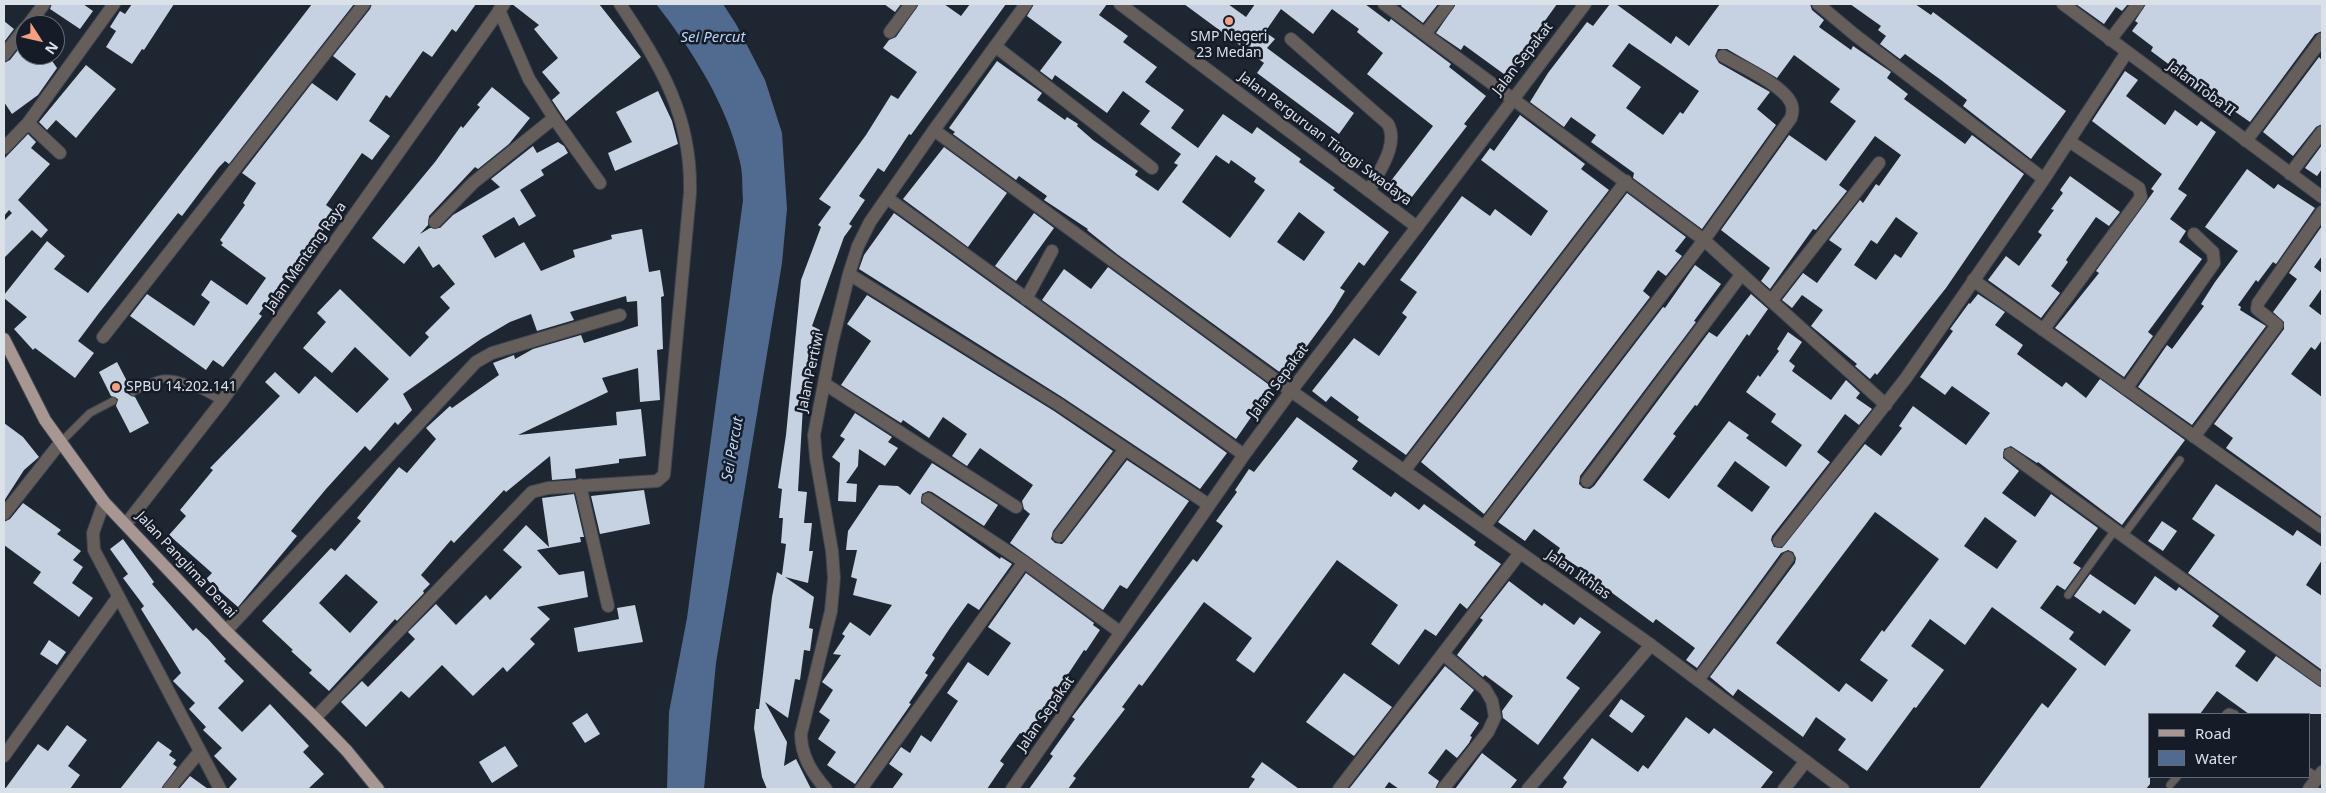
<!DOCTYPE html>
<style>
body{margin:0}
#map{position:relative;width:2326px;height:793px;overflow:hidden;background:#1e2632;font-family:"Noto Sans",sans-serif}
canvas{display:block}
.frame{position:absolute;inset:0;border:5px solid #dbe1e9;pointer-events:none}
.legend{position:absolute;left:2148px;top:713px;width:162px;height:65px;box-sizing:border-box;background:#151c28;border:1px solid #646b75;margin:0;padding:6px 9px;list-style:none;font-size:15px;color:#dbe1e9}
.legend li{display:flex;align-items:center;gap:10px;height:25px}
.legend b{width:25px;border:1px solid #646b75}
.north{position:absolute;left:15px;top:15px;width:50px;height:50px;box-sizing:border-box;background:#151c28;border:1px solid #646b75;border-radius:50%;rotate:125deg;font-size:14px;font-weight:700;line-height:20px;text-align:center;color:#dbe1e9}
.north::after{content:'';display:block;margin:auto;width:18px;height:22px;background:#f39f83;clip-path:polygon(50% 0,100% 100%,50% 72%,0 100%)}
</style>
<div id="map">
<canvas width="2326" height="793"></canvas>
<div class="frame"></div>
<ul class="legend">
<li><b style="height:6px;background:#a79691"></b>Road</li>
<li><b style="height:14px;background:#506a90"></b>Water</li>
</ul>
<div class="north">N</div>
</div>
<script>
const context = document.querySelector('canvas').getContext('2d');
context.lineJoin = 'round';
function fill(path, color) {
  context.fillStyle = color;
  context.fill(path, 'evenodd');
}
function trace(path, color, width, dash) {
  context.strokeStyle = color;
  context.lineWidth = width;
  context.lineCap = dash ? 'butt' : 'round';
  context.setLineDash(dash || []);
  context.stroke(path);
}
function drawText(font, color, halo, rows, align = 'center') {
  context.font = font + ' "Noto Sans",sans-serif';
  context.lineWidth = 5;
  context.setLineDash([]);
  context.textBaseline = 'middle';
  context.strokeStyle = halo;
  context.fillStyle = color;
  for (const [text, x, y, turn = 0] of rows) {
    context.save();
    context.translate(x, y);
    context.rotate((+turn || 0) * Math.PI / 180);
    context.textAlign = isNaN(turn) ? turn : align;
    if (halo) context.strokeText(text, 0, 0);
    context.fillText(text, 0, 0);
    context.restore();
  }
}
fill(new Path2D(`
 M656,4H723L736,24L765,80L782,133L787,209L782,263L716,663L704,789H667L669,712L687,618L743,200C742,187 743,174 740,162C727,104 692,50 656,4Z`), '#506a90');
fill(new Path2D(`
 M52,4H83L93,11L80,29L50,9Z
 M132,4H174L144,50L142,49L132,64L106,47L116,31L110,27L120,11L125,14Z
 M312,4H354L229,164L225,161L219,167L182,216L178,213L99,313L78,341L94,353L75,378L35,348L33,350L14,329L27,317L4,298V295L47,241L65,256L54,269L88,293Z
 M372,4H476L456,32L452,29L432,57L423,51L390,98L386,95L369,121L390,136L372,160L362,153L326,205L337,213L284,279L259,314L262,316L223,367L213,360L206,370L130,316L147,294L194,326L210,302L201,295L211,280L247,305L266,278L221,245L223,243L220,240L245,205L243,203L256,183L242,173L312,83L337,101L356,74L333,56L370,9Z
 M512,4H599L641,57L566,121L552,100L560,93L542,72L558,58L534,29L539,25Z
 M884,4H901L895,12Z
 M919,4H944L961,16L970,4H1006L911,135L909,134L884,172L878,168L859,196L865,200L849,224L852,226L844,237L812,326L820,330L817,348L814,347L808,386H806L803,406L798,491L807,492L804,523H812L809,551H813L808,583L785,577L814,597L809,628L813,629L810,651L804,650L800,680L795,679L788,718L765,702L787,742L784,766L796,759L811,789H767L762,777L754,728L756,709H759L772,597L777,572L782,575L786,544L781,543L783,518H779L782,489L778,488L786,435L801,280L821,227L818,225L831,207L819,199L866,135L891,95L898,99L917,72L883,48L889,40L896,37Z
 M1034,4H1107L1099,15L1128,36L1123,42L1157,67L1145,82L1184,110L1171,128L1198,148L1223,114L1252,134L1257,127L1301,159L1299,162L1335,188L1333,190L1389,232L1364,266L1359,262L1340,288L1345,291L1332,312L1285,376L1117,254L1087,230L1088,229L1044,200L1047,196L1019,176L1016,180L953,134L955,132L949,128L997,61L1042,93L1037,100L1065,120L1067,117L1078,124L1077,126L1093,140L1138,171L1135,175L1158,191L1178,165L1174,163L1181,154L1140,124L1150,111L1123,91L1107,113L1055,75L1052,80L1040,71L1062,42L1027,16ZM1216,155L1229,164L1231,160L1256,178L1254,182L1265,190L1230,238L1182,202ZM1299,212L1325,232L1304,261L1277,242Z
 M1184,4H1228L1246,17L1255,4H1365L1389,22L1391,19L1451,64L1449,67L1486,96L1464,124L1467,126L1408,202L1387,186L1433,126L1367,74L1383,53L1357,32L1359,29L1332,9L1313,34L1281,9L1265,32L1275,39L1267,48L1354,113L1339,134L1257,73L1264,63Z
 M1402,4H1438L1423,23L1401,6Z
 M1456,4H1557L1524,50L1526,52L1508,77L1464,45L1461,50L1436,33Z
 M1610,4H1616L1671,44L1676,36L1689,46L1720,4H1810L1812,10L1824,20L1819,27L1851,50L1853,46L1891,72L1887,78L1908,94L1904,99L1965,144L1972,135L2024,174L1946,288L1877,375L1875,373L1870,379L1855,366L1857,364L1811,326L1823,310L1802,295L1792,308L1782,300L1803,273L1817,283L1842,249L1829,240L1860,200L1863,203L1876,184L1879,186L1901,155L1875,136L1839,185L1847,191L1816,230L1813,229L1770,289L1761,281L1770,268L1721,230L1789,135L1826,161L1856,121L1830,102L1840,89L1794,55L1777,78L1727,49H1718L1715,56L1719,63L1770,92L1757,109L1776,125L1702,229L1633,178L1634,173L1591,142L1596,135L1571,117L1564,127L1530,102L1548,73L1587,22L1593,26ZM1629,43L1699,91L1683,114L1680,112L1663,135L1626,108L1641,87L1612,66ZM1896,217L1918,233L1901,258L1895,254L1876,280L1854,265L1871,240L1877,244Z
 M1850,4H1915L1931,15L1933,12L2066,111L2031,159L1963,106L1967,100L1941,80L1905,54L1900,59L1880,44L1886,36L1878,30L1881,26Z
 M2076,4H2128L2122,11L2116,7L2104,24Z
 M2146,4H2322V31L2315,34L2250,122L2198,86L2195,89L2176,76L2179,72L2151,51L2153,47L2132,31L2138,23L2135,21Z
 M4,21L14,29L4,42Z
 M25,41V55H48L57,68L38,95L12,114L4,102V63L10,60Z
 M2319,57L2322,60V124L2316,127L2293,156L2263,132Z
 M86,65L116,89L76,138L56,120L47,130L39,122Z
 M2125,71L2138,80L2126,96L2165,125L2175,110L2197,126L2201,121L2216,132L2178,189L2187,195L2170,219L2186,231L2179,242L2202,259L2148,332L2153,336L2124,377L2055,328L2099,273L2096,271L2154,191L2151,189L2162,174L2092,121Z
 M492,87L530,118L509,144L478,169L475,167L429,216L428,225L420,234L430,228H440L453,215L500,187L491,179L533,146L537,153L558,142L564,146L568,153L541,170L544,175L520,190L536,216L519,226L514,217L482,236L495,258L524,242L541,271L575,257L573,250L612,239L611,235L642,229L649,272L660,270L664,296L661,297L663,349L657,350L660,400L640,402L638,368L602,378L608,392L518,435L617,425L616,412L641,409L646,456L619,459V463L575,469L576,478L552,480L550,456L506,492L504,490L454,543L451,540L421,575L430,584L423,591L424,593L397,621L395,619L329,691L309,673L312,670L291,651L293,650L262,621L331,548L335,551L361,521L357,518L399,467L407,473L436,439L426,428L450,406L452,408L499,375L493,363L514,355L515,359L533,349L581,335L584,343L638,326L637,301L627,302L626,296L570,312L574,320L537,331L531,314L510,322L481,339L403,394L412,410L398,425L395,422L370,451L365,446L326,489L291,531L297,536L238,607L206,579L212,573L169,535L186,516L180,510L213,470L210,468L280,396L265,382L275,372L299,394L315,376L357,413L389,379L355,347L332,373L303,348L326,322L317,313L340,289L410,357L429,337L425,333L450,308L440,297L455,284L439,264L433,268L419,246L404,264L372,238L435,162L461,126L463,128L480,107L477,105ZM346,574L378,602L350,633L319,603Z
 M658,91L672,121L678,144L615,171L608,153L632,142L616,112Z
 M1520,115L1585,164L1581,169L1609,190L1406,455L1357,420L1359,417L1331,396L1326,402L1312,391L1354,338L1379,356L1407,317L1402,313L1417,292L1400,280L1462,196L1490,216L1495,209L1531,236L1548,211L1481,160L1490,148L1494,151Z
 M28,134L36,142L31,148L50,164L18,200L48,230L41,238L32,230L4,258V221L12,213L9,210L4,216V159Z
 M2322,145V169L2317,176L2305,168Z
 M944,147L1007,193L968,247L903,199Z
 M2247,169L2274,189L2278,184L2315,208L2276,264L2273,262L2258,282L2256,280L2238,305L2241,307L2240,310L2266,326L2192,425L2138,387L2167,345L2172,349L2195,318L2204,306L2201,304L2215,282L2238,251L2205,227Z
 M2070,176L2120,212L2109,226L2096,217L2066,260L2068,262L2051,286L2060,293L2041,318L1988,280L2006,256L2019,266L2042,235L2038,232L2054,210L2051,209L2063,193L2060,190Z
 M1627,193L1686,237L1675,251L1682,256L1666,276L1658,270L1643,291L1650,297L1484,514L1421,462Z
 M894,213L1227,453L1200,489L1062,397L859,269L864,255Z
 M1034,213L1054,228L1016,281L995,266Z
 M2322,226V256L2314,267L2322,273V288L2309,306L2322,316V340L2315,350L2311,347L2291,374L2322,397V517L2226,448L2233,438L2214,424L2284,329V322L2273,312L2297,279L2289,273Z
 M1695,265L1721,284L1694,321L1696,322L1580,476L1579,484L1583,488L1590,489L1594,486L1709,332L1717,337L1751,294L1768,309L1749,336L1747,334L1697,406L1695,405L1673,434L1676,436L1643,480L1669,499L1729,421L1749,435L1746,438L1786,467L1802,445L1771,422L1776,414L1746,392L1758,375L1760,377L1779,351L1777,349L1788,332L1802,342L1789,361L1795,366L1792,371L1831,400L1846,380L1860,393L1856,398L1872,409L1859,425L1845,414L1817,452L1830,462L1772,536L1771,540L1774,547L1782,548L1865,444L1881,456L1902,428L1899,426L1913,406L1966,445L1990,413L1952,386L1945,395L1920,377L1953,331L1950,329L1969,303L1970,304L1978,294L2005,312L1995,325L2023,345L2017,354L2062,387L2066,382L2086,398L2100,379L2185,440L2122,525L2038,462L2037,463L2011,446L2004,449L2003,458L2019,471L2002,493L2035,517L2051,494L2098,528L2073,563L2081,568L2065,590L2057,585L2040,608L2074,632L2069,639L2105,666L2131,630L2103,610L2100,614L2074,596L2090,574L2135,605L2155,576L2176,591L2179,587L2219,616L2212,626L2246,651L2235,666L2257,682L2276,656L2322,688V714H2249L2217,691L2200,714H2150V784L2146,789H1979L2042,703L2048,708L2077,669L1992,607L1965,645L1930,619L1911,646L1944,670L1916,708L1914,707L1867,771L1838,750L1846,739L1816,717L1803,737L1738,689L1733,696L1710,677L1795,563L1796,558L1793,552L1788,550L1781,553L1697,668L1686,660L1695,648L1656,619L1653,623L1600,584L1595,591L1576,577L1581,569L1557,553L1560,548L1534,529L1525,541L1498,522L1663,307L1665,308ZM1735,461L1770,487L1752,512L1717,486ZM1875,512L1939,559L1884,632L1882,630L1860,660L1888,680L1872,702L1846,683L1839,692L1776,643ZM1985,517L2017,541L1997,569L1964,546Z
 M1108,267L1272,387L1236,439L1042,300L1064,269L1091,289Z
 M867,295L1054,411L1113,451L1053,531L1051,539L1055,543L1062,544L1065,541L1127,460L1189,501L1127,589L1120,585L1103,610L1010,543L1030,514L1024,509L1022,501L1033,485L980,448L967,466L952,456L967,434L943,417L929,438L903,420L901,423L841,385L871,341L847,324Z
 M117,362L130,387L128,394L135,397L149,423L130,433L116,406L118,399L111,396L99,372Z
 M855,413L892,437L888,442L898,448L885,466L859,449L858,466L846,483L857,484L856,502L838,501L840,463L832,457L845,439L840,436Z
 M1297,417L1358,461L1352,469L1391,497L1395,492L1419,510L1424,504L1476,542L1474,545L1501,564L1467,609L1460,603L1436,636L1425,629L1399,665L1371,644L1398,605L1337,560L1254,673L1236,660L1252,638L1204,602L1142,686L1139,684L1122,707L1125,709L1073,776L1076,778L1068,789H1029L1053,756L1050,754L1075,719L1072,717L1193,559L1197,562L1223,526L1216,521L1237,492L1235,490L1249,469L1254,472Z
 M4,423L23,437L39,457L24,470L4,501Z
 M932,463L998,505L984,526L932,492L928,491L922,494L921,503L1000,559L1001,557L1012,564L979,610L968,603L950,628L932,655L935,658L925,673L928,675L909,703L911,704L855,784L827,765L836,752L818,739L830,720L819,712L833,690L822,682L841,655L833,654L845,636L842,634L850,622L870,636L892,605L853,595L857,579L851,577L857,550H846L848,531L879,485L898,486L910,495Z
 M2216,484L2293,536L2297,530L2322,547V560L2306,585L2322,596V670L2188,573L2215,535L2192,519Z
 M644,490L650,524L600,534L591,496Z
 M574,494L584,537H580L581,542L537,550L559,575L584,571L588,597L537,607L550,619L530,639L535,644L507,672L503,667L473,696L442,665L409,698L401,691L366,727L341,702L362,681L368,687L415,639L408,632L436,604L456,625L486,595L490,600L522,567L503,550L526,525L549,547L542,498Z
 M23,503L61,530L57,534L81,551L73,560L83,567L72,583L93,598L79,617L33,583L41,572L4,545V522L10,519Z
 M2162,521L2177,531L2163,551L2148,541Z
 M123,539L154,582L152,584L193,631L196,628L208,639L226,659L224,661L244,681L218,708L242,732L270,704L309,746L303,752L324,774L308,789H228L237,779L214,756L222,748L203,730L206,727L189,709L195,703L173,681L181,673L141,609L144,606L123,578L128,574L110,549Z
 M1026,573L1094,623L1093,625L1100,630L1086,651L1084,650L1026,738L1020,733L1000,761L1004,764L987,789H892L903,774L889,764L901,747L910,753L921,735L931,742L958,701L947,693L968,662L988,676L1011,643L988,627Z
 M1509,581L1542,606L1544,603L1574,625L1580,617L1601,632L1566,678L1580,688L1538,745L1503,718L1502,711L1513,696L1485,675L1483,677L1457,655L1483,620L1480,618Z
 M635,605L643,642L578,652L574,628L619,619L617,608Z
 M49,640L66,652L57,665L40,654Z
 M1445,666L1474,690L1460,709L1479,723L1470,736L1472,737L1469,743L1457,758L1446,749L1428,773L1439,781L1435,789H1399L1389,782L1384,789H1349Z
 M1344,673L1392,707L1354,756L1306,722Z
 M1621,699L1645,716L1632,733L1609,716Z
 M587,713L600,734L585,743L572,723Z
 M1686,717L1709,734L1714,728L1773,772L1760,789H1562L1567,782L1563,778L1592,738L1638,772L1643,765L1648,769Z
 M67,725L87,740L68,766L80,775L70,789H5L38,744L48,751Z
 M158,741L172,751L169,755L176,760L173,764L177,767L161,789H120Z
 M505,746L518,766L492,783L479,762Z
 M1482,753L1517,780L1510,789H1455Z
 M1262,762L1299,789H1248L1255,779L1251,777Z
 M190,776L208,789H179Z`), '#c6d1e1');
const service = new Path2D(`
 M133,392C141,388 153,380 162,379C182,376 205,393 222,401
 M60,443L90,413L113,401
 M2123,536L2180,460
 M2068,595L2115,530
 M2226,714L2229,712L2235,714
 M2310,772L2318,778
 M2170,785L2177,777`);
const minor = new Path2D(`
 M1384,4L1704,240L1886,405
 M1818,4L1855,35L2044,179
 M2063,4L2322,197
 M499,10L529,79L556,121L600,183
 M28,25L44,4
 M890,32L911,4
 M1425,34L1448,4
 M1291,39L1388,124C1399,145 1379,171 1369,191
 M2110,40L2138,4
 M995,46L1152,168
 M4,55L25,28
 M28,123L60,153
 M934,130L1291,391L1244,455L1012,789
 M2246,141L2322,39
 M4,148L28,123L114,4
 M2290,174L2322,132
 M887,198L1244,455
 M435,222L473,183L554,118
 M1417,227L1585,4
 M849,274L1058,404L1209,505
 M1973,280L2322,527
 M1026,299L1052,251
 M1771,301L1879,163
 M2043,330L2141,197L2139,188L2069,141
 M103,337L364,4
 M825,384L1016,507
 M2126,389L2214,263L2213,252L2194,234
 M2194,437L2277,325L2257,309L2258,303L2322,212
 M2010,454L2322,680
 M1404,471L1626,181
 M1587,481L1741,275
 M580,485L608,606
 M104,502L93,533L94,550L220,789
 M4,514L60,443
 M1484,527L1704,240L1791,118C1792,115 1793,110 1792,106C1788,87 1739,65 1723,56
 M1059,536L1125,449
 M1779,541L1906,378L2044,179L2127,52
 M1024,562L1120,632
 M226,631L476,362L492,353L620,315
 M1443,654L1485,689L1492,701L1495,717L1488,732L1443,789
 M1698,680L1788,558
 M315,718L532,492L548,488L657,481L664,475L690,193C692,116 661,66 620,4
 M4,756L118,597
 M169,789L200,751
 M826,789C812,773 801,756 801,734L831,611L834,578L832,551L816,458L814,435L832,343L849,274L858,246L870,222L934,130L1026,4
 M861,789L1024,562L928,499
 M1339,789L1520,553
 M1528,789L1651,645
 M1784,789L1806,761`);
const tertiary = new Path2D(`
 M1120,4L1417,227L1291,391L1651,645L1843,789
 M126,524L222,401L504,4
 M2309,789L2322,772`);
const primary = new Path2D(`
 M4,339L45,420L104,502L226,631L315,718L347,751L378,789`);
trace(service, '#3c444f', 9);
trace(minor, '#3c444f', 14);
trace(tertiary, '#3c444f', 14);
trace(primary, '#3c444f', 14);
trace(service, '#665e5b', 7);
trace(minor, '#665e5b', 12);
trace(tertiary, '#665e5b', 12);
trace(primary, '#a79691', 12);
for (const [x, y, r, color] of [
 [1229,21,5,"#f39f83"],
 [116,387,5,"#f39f83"]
]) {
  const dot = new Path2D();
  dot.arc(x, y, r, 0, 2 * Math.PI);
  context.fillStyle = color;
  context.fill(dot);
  trace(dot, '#151c28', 2);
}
drawText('14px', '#dbe1e9', '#151c28', [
 ["SMP Negeri",1229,37],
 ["23 Medan",1229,53],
 ["SPBU 14.202.141",126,387,"left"]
]);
drawText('14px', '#dbe1e9', '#151c28', [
 ["Jalan Sepakat",1523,59,-52],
 ["Jalan Toba II",2201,89,37],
 ["Jalan Perguruan Tinggi Swadaya",1325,139,37],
 ["Jalan Menteng Raya",306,257,-55],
 ["Jalan Pertiwi",811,372,-78],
 ["Jalan Sepakat",1279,382,-53],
 ["Jalan Panglima Denai",186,565,47],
 ["Jalan Ikhlas",1578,575,35],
 ["Jalan Sepakat",1046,714,-55]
]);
drawText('italic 15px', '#bbd5fa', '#151c28', [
 ["Sei Percut",713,38],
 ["Sei Percut",733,449,-80]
]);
</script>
